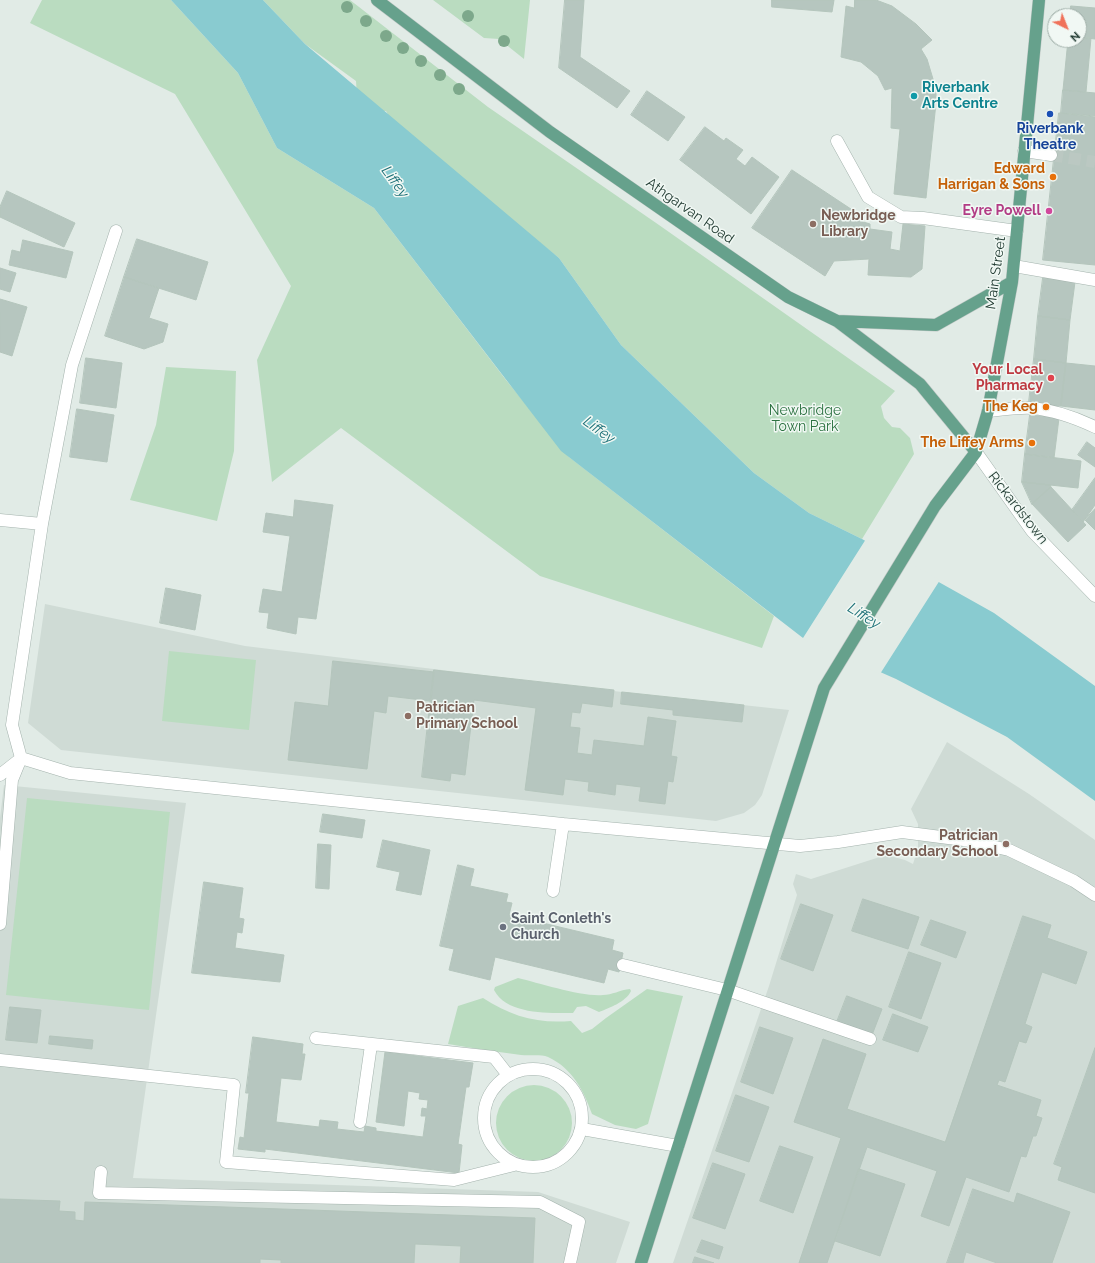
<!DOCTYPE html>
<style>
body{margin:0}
#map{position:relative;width:1095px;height:1263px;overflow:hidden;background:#e1ebe6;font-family:Raleway,sans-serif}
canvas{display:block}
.north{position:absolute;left:1047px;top:8px;width:40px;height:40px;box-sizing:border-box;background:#f1f8f4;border:1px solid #9eada7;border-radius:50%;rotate:137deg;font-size:11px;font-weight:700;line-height:16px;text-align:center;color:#223c33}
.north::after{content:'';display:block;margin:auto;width:14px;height:18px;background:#f0725a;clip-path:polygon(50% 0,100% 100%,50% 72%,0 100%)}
</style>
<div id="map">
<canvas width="1095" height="1263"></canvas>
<div class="north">N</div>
</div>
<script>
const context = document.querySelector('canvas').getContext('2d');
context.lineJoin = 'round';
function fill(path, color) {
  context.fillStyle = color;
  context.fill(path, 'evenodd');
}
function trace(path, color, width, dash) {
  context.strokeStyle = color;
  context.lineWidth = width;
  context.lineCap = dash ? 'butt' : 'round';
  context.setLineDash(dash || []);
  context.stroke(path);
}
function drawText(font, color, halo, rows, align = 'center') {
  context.font = font + ' Raleway,sans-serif';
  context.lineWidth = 3;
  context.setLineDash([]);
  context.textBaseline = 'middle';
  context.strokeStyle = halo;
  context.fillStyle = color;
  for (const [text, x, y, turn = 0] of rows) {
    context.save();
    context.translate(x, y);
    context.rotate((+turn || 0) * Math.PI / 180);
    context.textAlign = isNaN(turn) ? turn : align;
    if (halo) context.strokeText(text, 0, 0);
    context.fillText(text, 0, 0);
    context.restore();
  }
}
fill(new Path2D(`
 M45,604L245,646L622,692L789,710L762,795L755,805L744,813L716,821L61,750L28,723Z
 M947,742L1029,794L1095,840V1263H673L769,986L797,895L793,884L796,874L811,879L886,855L905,860L913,864L918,848V824L911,809Z
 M4,785L186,803L133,1178L538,1192L630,1222L616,1263H0V818Z`), '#cfdbd5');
fill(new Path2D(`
 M42,0H171L238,73L277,148L374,208L506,380L569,457L774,616L762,648L540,576L341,428L272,482L257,360L291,286L175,94L30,23Z
 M263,0H350L488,107L659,225L895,391L881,406L884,418L892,427L900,428L910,438L914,454L862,539L809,513L754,473L621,345L559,258L395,128L386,111L374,112L357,97L356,81L305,44Z
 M433,0H530L524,59L499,39L484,38Z
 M166,367L236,371L234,451L217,521L130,500L156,425Z
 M169,651L256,660L249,730L162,721Z
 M27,798L170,812L149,1010L6,995Z
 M518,978C539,983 582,997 603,995C612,995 620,990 630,989L631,991C626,1002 609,1008 599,1012L586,1006L577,1007L573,1013C549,1013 507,1015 494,990L495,987Z
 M647,989L683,996L648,1124L636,1129L615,1125L592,1114C584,1091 572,1068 548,1057C541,1054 529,1056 521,1055C497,1052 472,1048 448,1044L458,1006L483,998C511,1016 537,1024 571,1021L582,1033L592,1029L606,1018Z
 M496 1123a38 38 0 1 1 76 0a38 38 0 1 1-76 0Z`), '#badcc0');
fill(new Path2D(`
 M171,0H263L305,44L559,258L621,345L754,473L809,513L862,539L994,613L1095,686V801L1007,737L896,679L803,638L561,451L374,208L277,148L238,73Z`), '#89cbd0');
fill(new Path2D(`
 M866,539L940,580L880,674L798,637L803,638Z`), '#e1ebe6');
const building = new Path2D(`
 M565,0H584L580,57L630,91L617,108L559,68Z
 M772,0H834L832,12L772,7Z
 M855,0H876L892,6L916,24L932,40L921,49L927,59L936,89V103L926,198L894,194L900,129L891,128L892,88L885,90L878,76L861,62L841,57L846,6L854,8Z
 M1071,6L1095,8V39L1079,37V16H1070Z
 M1079,37L1091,38L1086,92L1063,90L1068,40H1079Z
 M1063,90L1095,93V116L1061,113Z
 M647,91L685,117L668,141L631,115Z
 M1059,113L1095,117V265L1043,260Z
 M705,127L724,141L726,138L743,150L736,159L745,166L752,157L779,177L751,214L680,160Z
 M792,170L863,217L860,221L870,224V229L892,232L890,249L900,251L903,224L925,226L922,269L911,277L868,275L869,259L834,261L825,276L752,228Z
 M7,191L75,223L64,247L0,217V207Z
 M137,239L208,262L196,300L124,277Z
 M23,240L73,252L66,278L9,265L12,250L20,252Z
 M0,268L16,273L10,292L0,289Z
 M124,277L159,288L149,318L168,324L163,342L144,349L105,336Z
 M1043,278L1075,282L1070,320L1038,316Z
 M0,299L27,307L12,356L0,352Z
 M1038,316L1070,320L1066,363L1034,359Z
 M86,358L122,363L116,408L80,403Z
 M1034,359L1066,363L1061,406L1029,402Z
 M1066,363L1095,366V410L1061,406Z
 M77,409L114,415L107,462L70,457Z
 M1030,415L1059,418L1054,458L1025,454Z
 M1087,442L1095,448V467L1078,455Z
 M1025,454L1081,461L1078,488L1022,482Z
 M1095,478V505L1083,522L1072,510Z
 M1022,482L1050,485L1051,487L1032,504Z
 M1051,487L1086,525L1068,542L1032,504Z
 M295,500L333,505L316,619L298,617L296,634L267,628L269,613L259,612L263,589L282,592L290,536L263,532L266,513L293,517Z
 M1095,509V530L1085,520Z
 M166,588L201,595L195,630L160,623Z
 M333,661L434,672L431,701L388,696L386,713L374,711L367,769L288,760L295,702L328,706Z
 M434,670L614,690L612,707L582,703L580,713L572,712L570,727L580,728L577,753L592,755L594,740L644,746L648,717L676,721L671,756L677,757L673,782L668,781L665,804L639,801L641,787L616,784L615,795L588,791L589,782L565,779L563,795L525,790L536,708L474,700L465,775L451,773L450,781L422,777Z
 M622,692L744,705L742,722L673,715V710L621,704Z
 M323,814L365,820L362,838L320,832Z
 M383,840L430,850L421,895L396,890L400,872L377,867Z
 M318,844L331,845L329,889L316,888Z
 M458,865L474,869L470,886L508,894L506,902L512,903L509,915L614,940L612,950L623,953L619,972L608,969L604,983L495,957L490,980L449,970L454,949L440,946Z
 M204,882L243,888L239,918L244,919L242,933L237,932L235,948L284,955L280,982L192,973Z
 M863,899L919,917L908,949L852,931Z
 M801,904L833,915L813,971L781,959Z
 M1023,916L1051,925L1047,938L1087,952L1076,984L1042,972L1025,1024L1032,1027L1026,1043L1019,1041L1005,1082L999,1080L997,1085L1041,1100L1036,1116L1042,1118L1036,1136H1033L1026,1157L1021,1156L1009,1192L966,1177L949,1226L921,1216L937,1171L867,1147L827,1263H799L841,1138L794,1122L823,1039L866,1054L847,1109L945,1142Z
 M931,920L966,932L956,958L921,945Z
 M909,952L941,963L921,1019L889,1007Z
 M847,996L882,1009L872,1035L837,1022Z
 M10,1007L41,1010L37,1043L6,1040Z
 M893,1014L928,1027L918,1052L883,1040Z
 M760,1027L793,1038L773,1094L741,1082Z
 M50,1036L93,1040L92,1049L49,1044Z
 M253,1037L303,1044L302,1054H305L301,1080L281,1078L276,1122L319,1127L320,1120L338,1122L337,1129L364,1132L365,1126L376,1128V1131L423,1137L426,1116H421L422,1108L427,1109L428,1100L419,1099L420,1093L408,1091L404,1126L376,1122L385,1052L473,1063L469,1087H466L458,1144L462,1145L459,1173L265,1149V1152L238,1149L240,1137L244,1138L249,1093H246Z
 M1095,1048V1193L1058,1180L1062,1167L1054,1164Z
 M736,1095L769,1107L749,1162L716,1151Z
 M780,1146L813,1157L793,1213L760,1201Z
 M713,1163L745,1174L725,1229L693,1218Z
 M859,1169L905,1184L880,1256L835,1241Z
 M973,1189L1014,1203L1017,1193L1070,1212L1052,1263H997L966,1252L963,1263H947Z
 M0,1199L60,1201L59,1211L75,1212V1220L84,1221L85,1202L535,1218L533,1263H460L461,1246L415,1244L414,1263H281V1260L260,1259V1263H0Z
 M702,1240L723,1247L719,1259L697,1252Z
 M695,1257L714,1263H693Z`);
fill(building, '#b6c6bf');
trace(building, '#b4c5bc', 1);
trace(new Path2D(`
 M1051,155L1095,162`), '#bbc8c2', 12, [12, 6]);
const minor = new Path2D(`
 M837,141L868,197L901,217L923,218L1017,231
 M1024,151L1051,155
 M116,231L72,365L42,524L12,725L21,758L70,773L563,824L800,846L838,842L902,832L964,840L1009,850L1074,881L1095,895
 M1014,266L1095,280
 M988,411C1002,410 1018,407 1032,408C1053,410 1076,418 1095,427
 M976,452L1032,531L1095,596
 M0,520L42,524
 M0,775L19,760
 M553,891L563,824
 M0,924L12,780L21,758
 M623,965L727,990L870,1039
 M316,1038L494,1057L508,1075
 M0,1060L234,1085L226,1162L454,1180L514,1165
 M484 1118a49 49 0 1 1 98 0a49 49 0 1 1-98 0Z
 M360,1122L371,1045
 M582,1129L678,1146
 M101,1172L99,1193L540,1202L579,1222L570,1263`);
const major = new Path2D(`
 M377,0L550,132L788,297L837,321L920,384L976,452
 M837,321L936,325L1012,282
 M641,1263L824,688L935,506L976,452L988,411L1012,282L1039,0`);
trace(minor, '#a4b3ad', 13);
trace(major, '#c1c8c6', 13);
trace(minor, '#fff', 12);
trace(major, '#66a18c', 12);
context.fillStyle = '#7da88b';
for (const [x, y] of [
 [347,7],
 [468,16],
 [366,21],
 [386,36],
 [504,41],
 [403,48],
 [421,61],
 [440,75],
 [459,89]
]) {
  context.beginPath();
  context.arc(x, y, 6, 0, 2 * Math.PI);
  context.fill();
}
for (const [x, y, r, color] of [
 [914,96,4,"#0f9aa8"],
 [1050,114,4,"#1a4fb4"],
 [1053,177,4,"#e8710a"],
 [1049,211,4,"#d1479c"],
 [813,224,4,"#8d6e63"],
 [1051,378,4,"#e0444e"],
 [1046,407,4,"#e8710a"],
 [1032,443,4,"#e8710a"],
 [408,716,4,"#8d6e63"],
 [1006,844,4,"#8d6e63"],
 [503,927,4,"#6b7280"]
]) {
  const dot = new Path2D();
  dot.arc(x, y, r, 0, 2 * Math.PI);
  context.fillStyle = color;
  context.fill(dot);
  trace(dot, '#f1f8f4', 1.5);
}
drawText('bold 14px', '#0d838f', '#f1f8f4', [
 ["Riverbank",922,88],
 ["Arts Centre",922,104]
], 'left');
drawText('bold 14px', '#164399', '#f1f8f4', [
 ["Riverbank",1050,129],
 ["Theatre",1050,145]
]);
drawText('bold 14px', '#c56008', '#f1f8f4', [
 ["Edward",1045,169],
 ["Harrigan & Sons",1045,185],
 ["The Keg",1038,407],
 ["The Liffey Arms",1024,443]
], 'right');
drawText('14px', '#223c33', '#f1f8f4', [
 ["Athgarvan Road",690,211,35],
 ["Main Street",996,273,-82],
 ["Rickardstown",1018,508,52]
]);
drawText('bold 14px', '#b23c85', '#f1f8f4', [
 ["Eyre Powell",1041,211]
], 'right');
drawText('bold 14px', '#785e54', '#f1f8f4', [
 ["Newbridge",821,216],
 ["Library",821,232],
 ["Patrician",416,708],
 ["Primary School",416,724],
 ["Patrician",998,836,"right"],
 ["Secondary School",998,852,"right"]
], 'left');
drawText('bold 14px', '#be3a42', '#f1f8f4', [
 ["Your Local",1043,370],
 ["Pharmacy",1043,386]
], 'right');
drawText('14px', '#2c7241', '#f1f8f4', [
 ["Newbridge",805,411],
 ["Town Park",805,427]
]);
drawText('bold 14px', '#5b616d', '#f1f8f4', [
 ["Saint Conleth's",511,919],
 ["Church",511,935]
], 'left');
drawText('italic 15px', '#1c7077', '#f1f8f4', [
 ["Liffey",395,182,54],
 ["Liffey",599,430,36],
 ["Liffey",864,616,32]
]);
</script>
